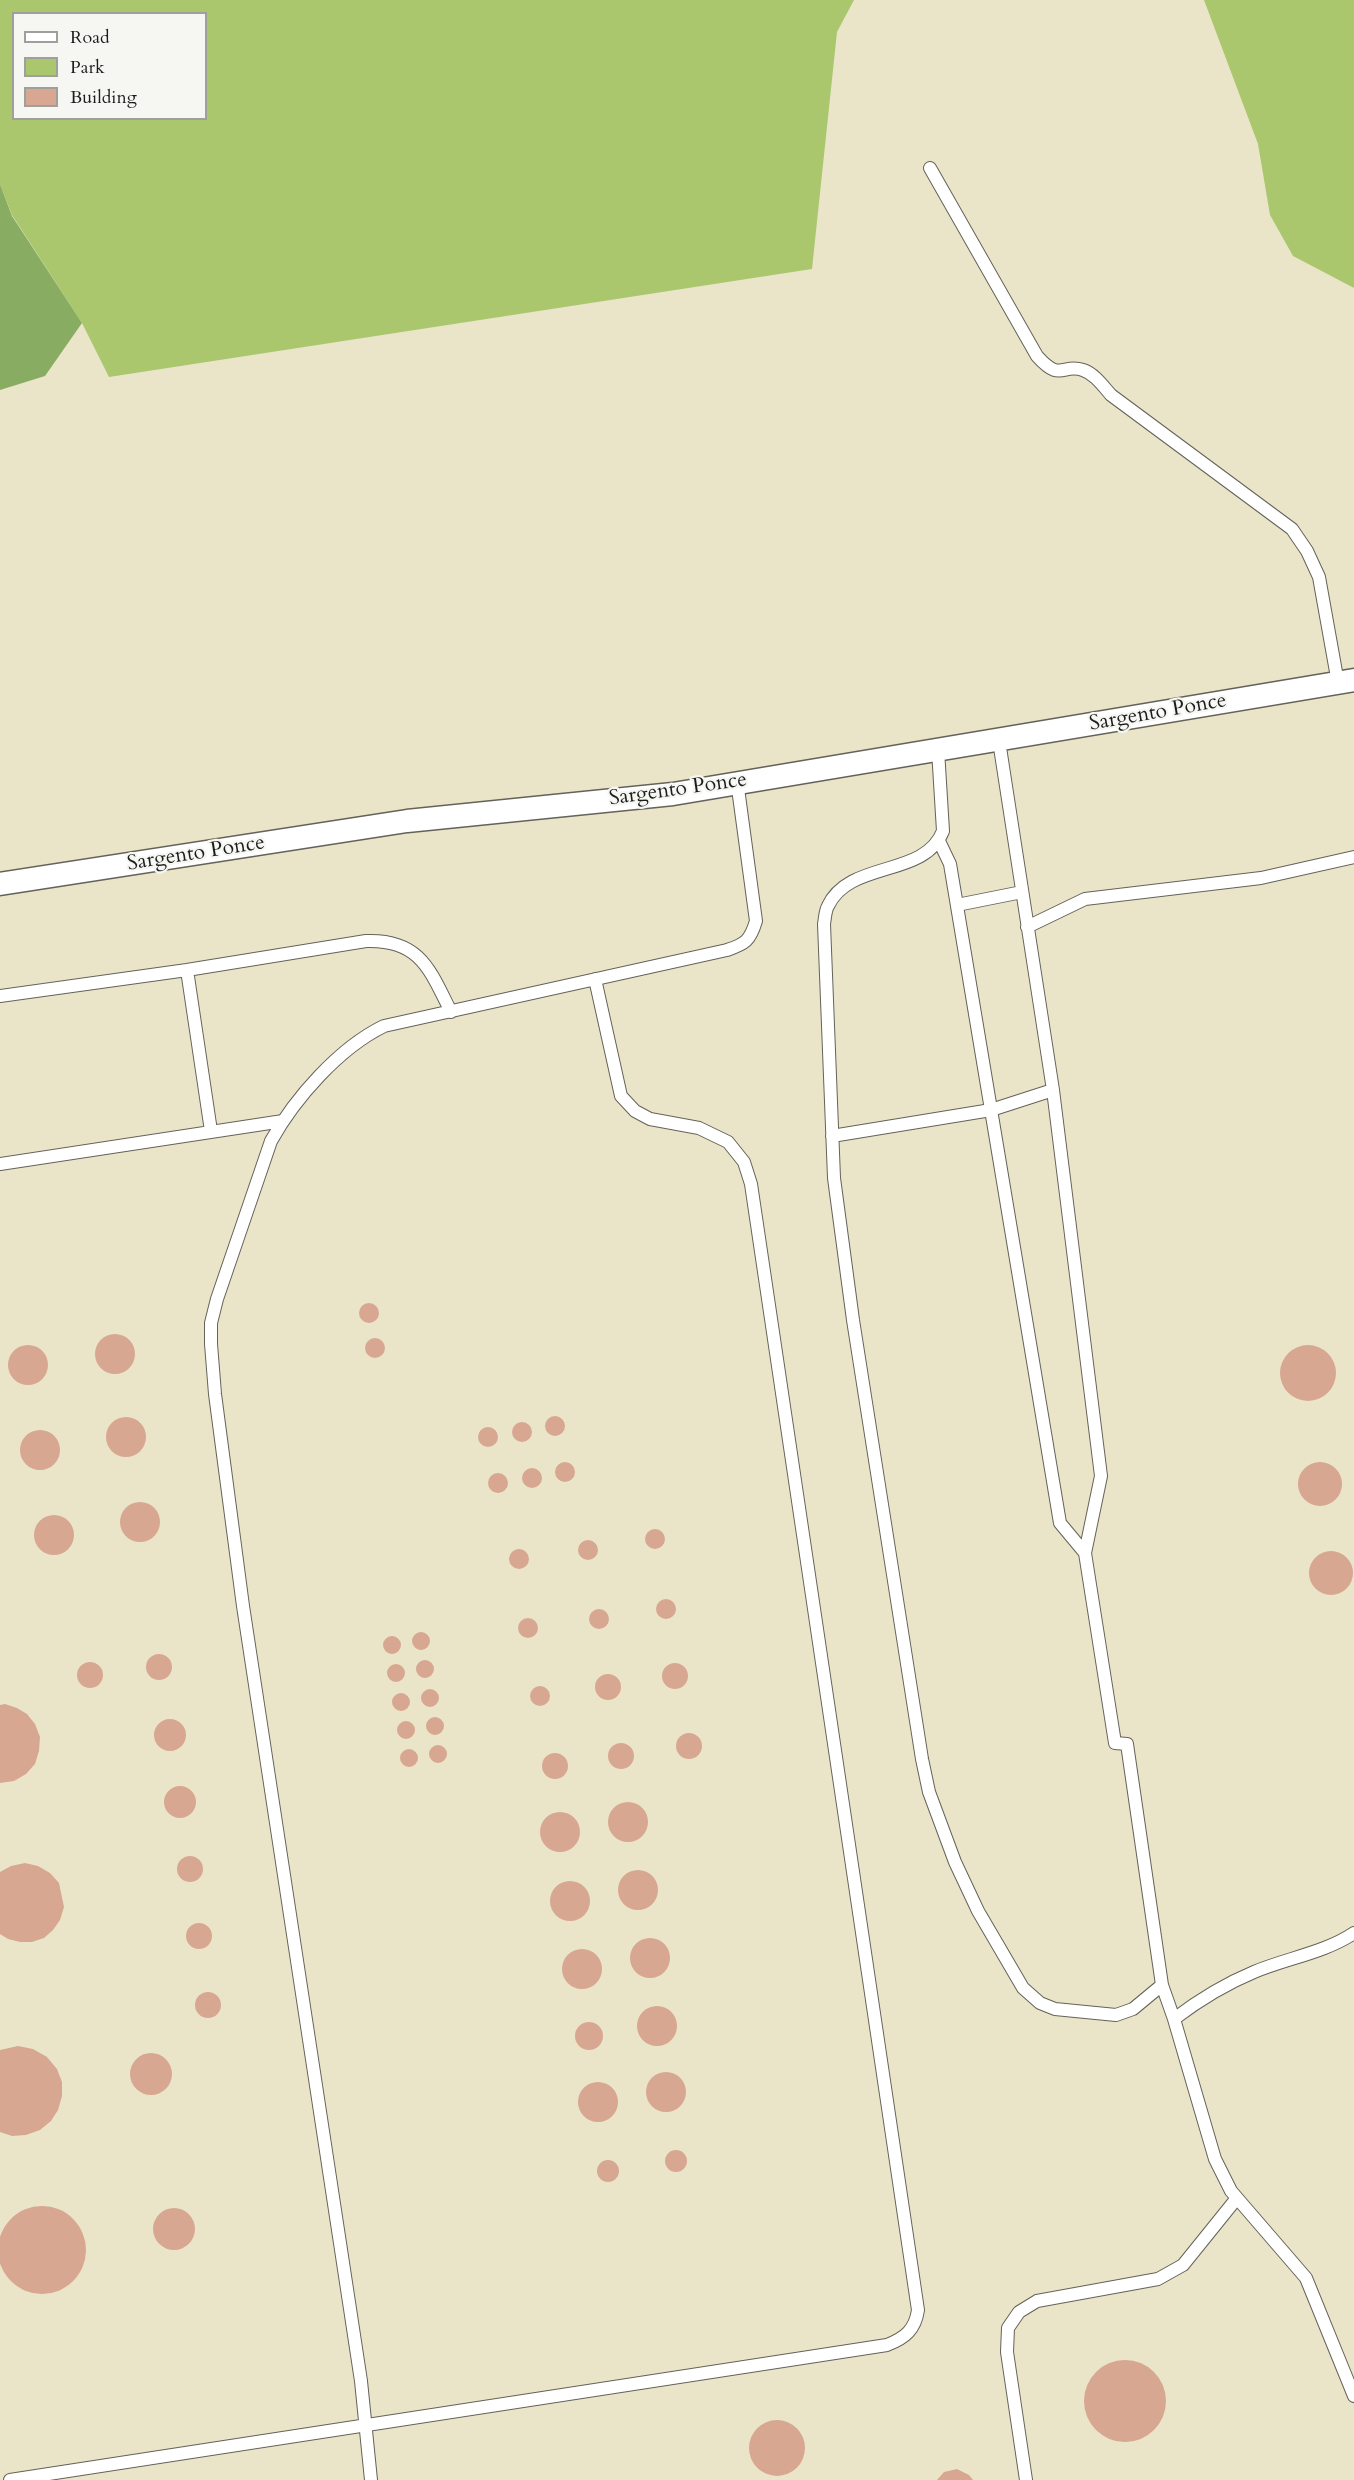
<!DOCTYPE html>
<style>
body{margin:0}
#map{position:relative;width:1354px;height:2480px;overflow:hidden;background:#eae5c9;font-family:Cardo,serif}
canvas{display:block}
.legend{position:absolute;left:12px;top:12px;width:195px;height:108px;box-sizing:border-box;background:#f6f6f2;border:2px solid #9f9f9c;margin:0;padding:8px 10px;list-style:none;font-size:18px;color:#1c1c1c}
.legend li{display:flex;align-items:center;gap:12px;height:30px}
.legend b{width:30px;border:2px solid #9f9f9c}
</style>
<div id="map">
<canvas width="1354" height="2480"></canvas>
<ul class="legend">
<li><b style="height:8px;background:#fff"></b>Road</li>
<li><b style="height:16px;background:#abc76e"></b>Park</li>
<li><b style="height:16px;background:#d8a791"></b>Building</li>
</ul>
</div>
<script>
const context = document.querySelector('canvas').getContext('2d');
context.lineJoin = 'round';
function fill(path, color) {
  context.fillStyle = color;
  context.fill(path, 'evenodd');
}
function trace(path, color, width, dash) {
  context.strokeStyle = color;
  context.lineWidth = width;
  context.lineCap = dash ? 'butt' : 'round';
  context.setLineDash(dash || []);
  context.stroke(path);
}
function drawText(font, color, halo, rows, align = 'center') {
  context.font = font + ' Cardo,serif';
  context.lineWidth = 4.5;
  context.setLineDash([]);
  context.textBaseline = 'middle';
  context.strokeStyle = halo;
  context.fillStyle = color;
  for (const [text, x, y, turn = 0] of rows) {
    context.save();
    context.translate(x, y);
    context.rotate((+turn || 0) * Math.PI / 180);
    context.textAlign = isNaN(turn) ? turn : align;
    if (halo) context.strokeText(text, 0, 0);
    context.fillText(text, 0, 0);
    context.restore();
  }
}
fill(new Path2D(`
 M0,0H854L837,32L812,269L109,377L82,323L12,215L0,184ZM14,14H206V118H14Z
 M1204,0H1354V288L1293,256L1270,215L1258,144Z`), '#abc76e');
fill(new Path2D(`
 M0,184L12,216L82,323L45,376L0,390Z`), '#88ac61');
fill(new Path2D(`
 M359 1313a10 10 0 1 1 20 0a10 10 0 1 1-20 0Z
 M95 1354a20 20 0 1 1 40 0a20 20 0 1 1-40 0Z
 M365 1348a10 10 0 1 1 20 0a10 10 0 1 1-20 0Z
 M8 1365a20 20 0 1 1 40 0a20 20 0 1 1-40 0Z
 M1280 1373a28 28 0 1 1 56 0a28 28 0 1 1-56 0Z
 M545 1426a10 10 0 1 1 20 0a10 10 0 1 1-20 0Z
 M106 1437a20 20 0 1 1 40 0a20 20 0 1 1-40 0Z
 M512 1432a10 10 0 1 1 20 0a10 10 0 1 1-20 0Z
 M478 1437a10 10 0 1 1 20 0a10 10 0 1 1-20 0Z
 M20 1450a20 20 0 1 1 40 0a20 20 0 1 1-40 0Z
 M555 1472a10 10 0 1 1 20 0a10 10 0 1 1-20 0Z
 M1298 1484a22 22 0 1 1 44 0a22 22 0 1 1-44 0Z
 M522 1478a10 10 0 1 1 20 0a10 10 0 1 1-20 0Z
 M488 1483a10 10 0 1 1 20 0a10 10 0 1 1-20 0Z
 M120 1522a20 20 0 1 1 40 0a20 20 0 1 1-40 0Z
 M34 1535a20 20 0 1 1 40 0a20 20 0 1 1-40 0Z
 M645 1539a10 10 0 1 1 20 0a10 10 0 1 1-20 0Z
 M578 1550a10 10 0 1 1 20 0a10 10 0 1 1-20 0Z
 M509 1559a10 10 0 1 1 20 0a10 10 0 1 1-20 0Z
 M1309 1573a22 22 0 1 1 44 0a22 22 0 1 1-44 0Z
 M656 1609a10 10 0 1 1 20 0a10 10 0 1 1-20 0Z
 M589 1619a10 10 0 1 1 20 0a10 10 0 1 1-20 0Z
 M518 1628a10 10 0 1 1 20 0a10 10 0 1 1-20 0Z
 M412 1641a9 9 0 1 1 18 0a9 9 0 1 1-18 0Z
 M383 1645a9 9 0 1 1 18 0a9 9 0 1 1-18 0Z
 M146 1667a13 13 0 1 1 26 0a13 13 0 1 1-26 0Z
 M416 1669a9 9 0 1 1 18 0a9 9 0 1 1-18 0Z
 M77 1675a13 13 0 1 1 26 0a13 13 0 1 1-26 0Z
 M662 1676a13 13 0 1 1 26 0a13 13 0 1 1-26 0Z
 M387 1673a9 9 0 1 1 18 0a9 9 0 1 1-18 0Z
 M595 1687a13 13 0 1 1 26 0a13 13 0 1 1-26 0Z
 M530 1696a10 10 0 1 1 20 0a10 10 0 1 1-20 0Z
 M421 1698a9 9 0 1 1 18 0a9 9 0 1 1-18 0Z
 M392 1702a9 9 0 1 1 18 0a9 9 0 1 1-18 0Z
 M5,1704L17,1708L27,1714L35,1724L40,1737L39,1751L35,1764L26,1774L14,1781L0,1783V1705Z
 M426 1726a9 9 0 1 1 18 0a9 9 0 1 1-18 0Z
 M154 1735a16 16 0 1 1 32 0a16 16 0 1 1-32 0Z
 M397 1730a9 9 0 1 1 18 0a9 9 0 1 1-18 0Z
 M676 1746a13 13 0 1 1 26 0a13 13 0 1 1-26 0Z
 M608 1756a13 13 0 1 1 26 0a13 13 0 1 1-26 0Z
 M429 1754a9 9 0 1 1 18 0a9 9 0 1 1-18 0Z
 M400 1758a9 9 0 1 1 18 0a9 9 0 1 1-18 0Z
 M542 1766a13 13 0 1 1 26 0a13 13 0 1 1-26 0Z
 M164 1802a16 16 0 1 1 32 0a16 16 0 1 1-32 0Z
 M608 1822a20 20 0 1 1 40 0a20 20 0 1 1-40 0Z
 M540 1832a20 20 0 1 1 40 0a20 20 0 1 1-40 0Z
 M177 1869a13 13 0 1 1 26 0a13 13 0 1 1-26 0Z
 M25,1863L38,1866L50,1873L59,1883L64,1907L60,1920L53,1930L44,1938L32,1942H20L8,1939L0,1934V1872L11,1866Z
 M618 1890a20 20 0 1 1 40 0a20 20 0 1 1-40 0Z
 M550 1901a20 20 0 1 1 40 0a20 20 0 1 1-40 0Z
 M186 1936a13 13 0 1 1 26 0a13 13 0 1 1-26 0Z
 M630 1958a20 20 0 1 1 40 0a20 20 0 1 1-40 0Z
 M562 1969a20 20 0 1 1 40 0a20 20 0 1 1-40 0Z
 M195 2005a13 13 0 1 1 26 0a13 13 0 1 1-26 0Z
 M637 2026a20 20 0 1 1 40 0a20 20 0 1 1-40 0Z
 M575 2036a14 14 0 1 1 28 0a14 14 0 1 1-28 0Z
 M18,2046L33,2049L47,2057L57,2069L62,2082V2096L58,2110L51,2121L40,2130L26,2135L12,2136L0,2132V2050Z
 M130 2074a21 21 0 1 1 42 0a21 21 0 1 1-42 0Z
 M646 2092a20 20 0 1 1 40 0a20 20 0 1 1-40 0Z
 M578 2102a20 20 0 1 1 40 0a20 20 0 1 1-40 0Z
 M665 2161a11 11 0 1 1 22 0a11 11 0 1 1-22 0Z
 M597 2171a11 11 0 1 1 22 0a11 11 0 1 1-22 0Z
 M-2 2250a44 44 0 1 1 88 0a44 44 0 1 1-88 0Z
 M153 2229a21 21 0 1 1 42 0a21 21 0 1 1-42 0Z
 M1084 2401a41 41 0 1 1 82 0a41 41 0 1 1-82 0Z
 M749 2448a28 28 0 1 1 56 0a28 28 0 1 1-56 0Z
 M957,2469L969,2475L973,2480H937L944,2472Z`), '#d8a791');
const service = new Path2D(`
 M930,168L1037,356C1061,383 1062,363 1083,370C1095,374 1103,386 1111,395L1292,529L1307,551L1319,577L1338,683
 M999,741L1053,1090L1101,1476L1085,1553
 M938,750L943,831C925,878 849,860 828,906C825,911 825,919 824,924L834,1178L853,1320L922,1759L929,1792L955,1862L978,1911L1023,1988L1040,2003L1055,2009L1116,2015L1133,2009L1162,1985
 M939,841L950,864L1060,1523L1085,1553L1115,1743L1127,1744L1162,1985L1174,2019L1215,2159L1231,2191L1306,2278L1354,2396
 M957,905L1022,892
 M1027,927L1085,899L1261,878L1354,857
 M187,970L211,1131
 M0,996L187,970L366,941C420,939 430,970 451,1012
 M832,1136L991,1110L1053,1090
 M0,1164L283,1121
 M1174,2019C1199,2000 1225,1984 1254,1972C1287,1958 1324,1953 1354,1933
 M10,2480L887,2345C905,2338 915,2330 918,2310L751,1184L744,1162L728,1142L699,1128L650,1119L635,1111L621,1096L595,979
 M371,2480L361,2381L243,1606L215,1394L211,1344V1323L217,1299L271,1141C295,1098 339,1048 384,1026L727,950C745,944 750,941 756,921L737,781
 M1026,2480L1007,2352L1008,2328L1019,2312L1037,2301L1158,2279L1183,2265L1237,2198`);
const minor = new Path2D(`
 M0,884L407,821L673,794L1354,680`);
trace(service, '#646259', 14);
trace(minor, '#646259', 25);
trace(service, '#fff', 12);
trace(minor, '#fff', 22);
drawText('21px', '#1c1c1c', '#f6f6f2', [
 ["Sargento Ponce",1158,713,-10],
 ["Sargento Ponce",678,790,-8],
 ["Sargento Ponce",196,854,-9]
]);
</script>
